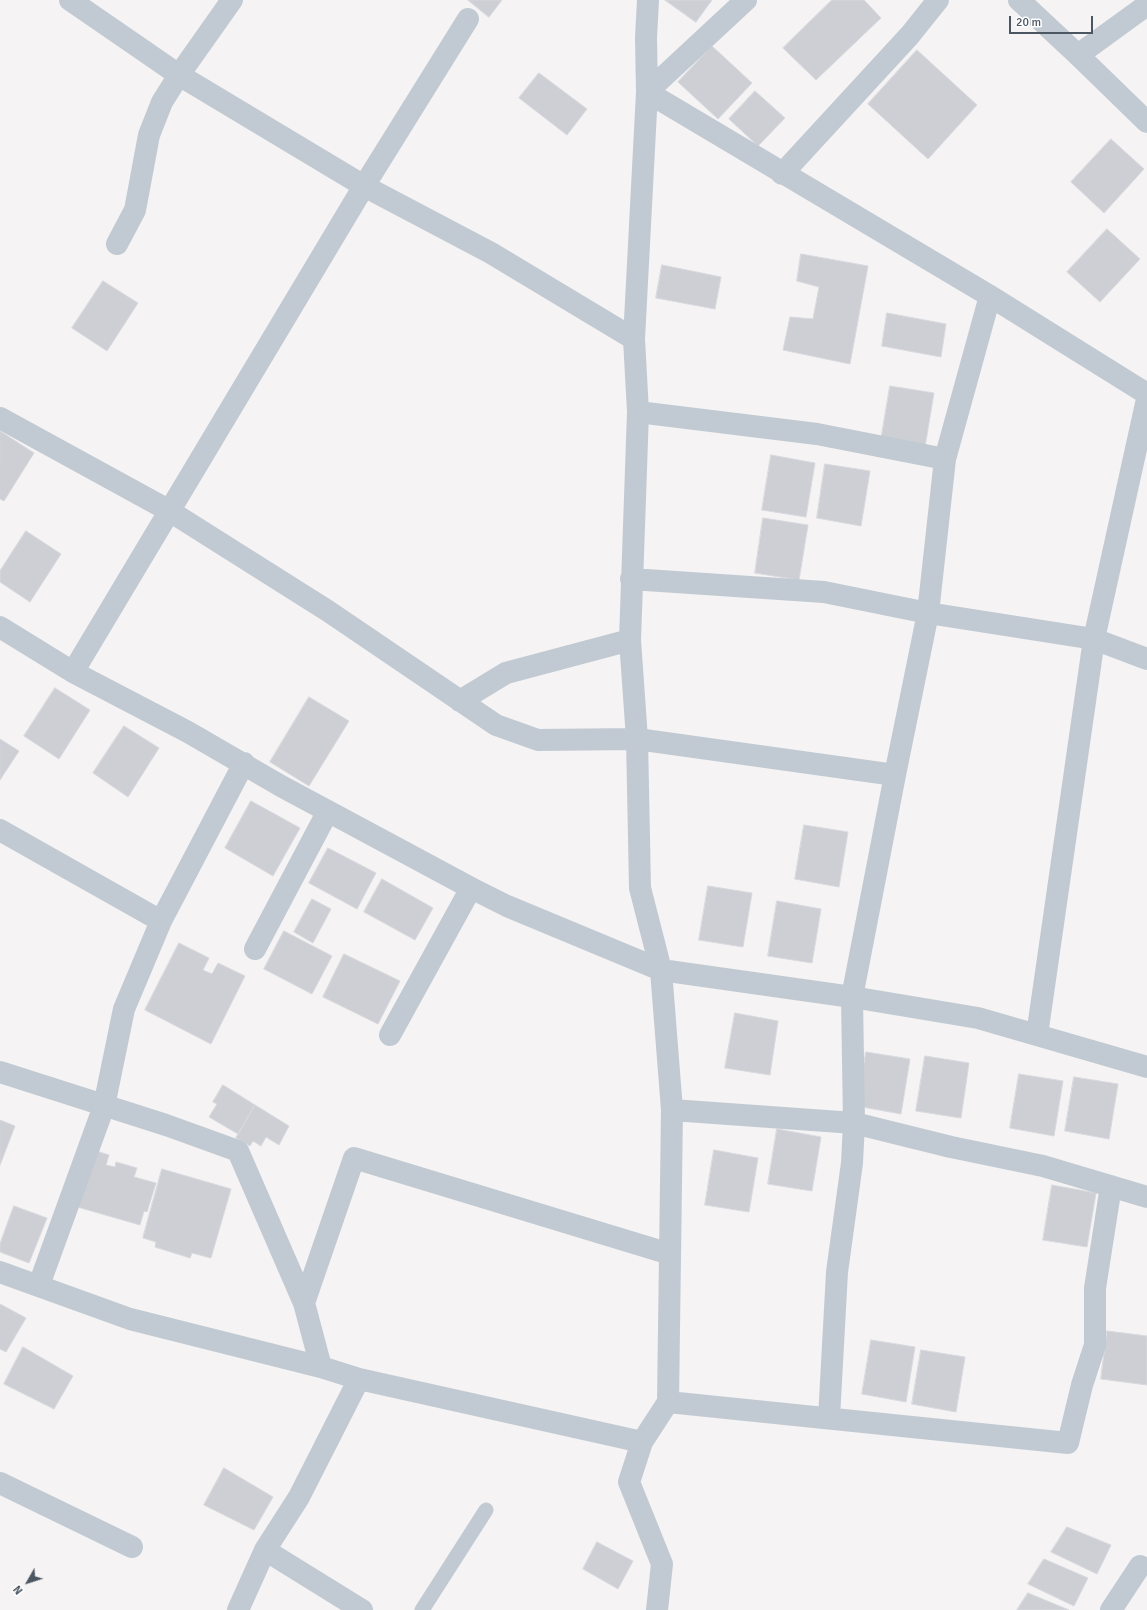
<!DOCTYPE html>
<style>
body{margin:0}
#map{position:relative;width:1147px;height:1610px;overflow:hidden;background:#f5f3f3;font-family:Signika,sans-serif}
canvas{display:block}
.north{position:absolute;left:8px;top:1562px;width:40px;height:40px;-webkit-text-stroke:3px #fff;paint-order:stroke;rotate:231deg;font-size:11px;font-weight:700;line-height:16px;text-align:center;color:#4a5661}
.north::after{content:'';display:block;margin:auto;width:14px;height:18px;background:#4a5661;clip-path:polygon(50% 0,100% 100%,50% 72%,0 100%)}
.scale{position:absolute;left:1009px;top:16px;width:84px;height:18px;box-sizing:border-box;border:2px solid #4a5661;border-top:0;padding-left:5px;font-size:12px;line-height:14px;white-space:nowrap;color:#4a5661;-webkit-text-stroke:3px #fff;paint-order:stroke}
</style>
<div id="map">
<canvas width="1147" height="1610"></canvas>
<div class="north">N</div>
<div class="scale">20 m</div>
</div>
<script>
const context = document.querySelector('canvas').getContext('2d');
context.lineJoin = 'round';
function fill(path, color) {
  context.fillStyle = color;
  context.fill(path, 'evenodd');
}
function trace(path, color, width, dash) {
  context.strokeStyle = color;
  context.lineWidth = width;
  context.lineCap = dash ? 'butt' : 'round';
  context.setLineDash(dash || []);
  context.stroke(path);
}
const building = new Path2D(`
 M468,0H502L489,17Z
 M665,0H712L696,22Z
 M832,0H864L881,18L816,80L783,48Z
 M712,46L752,83L718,119L678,82Z
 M917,50L977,105L928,159L868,104Z
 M539,73L587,109L567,135L519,98Z
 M755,91L785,118L758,146L729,119Z
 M1111,139L1144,169L1104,213L1071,182Z
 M1107,229L1140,259L1100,302L1067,272Z
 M801,254L868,266L850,364L783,350L790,317L813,319L819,287L797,281Z
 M662,265L721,277L715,309L656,298Z
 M103,281L138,303L107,351L72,328Z
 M887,313L946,324L941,357L882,346Z
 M890,386L934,393L925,447L881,440Z
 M0,431L34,453L4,501L0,499Z
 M771,455L815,463L806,517L762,510Z
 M825,464L870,471L861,526L817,518Z
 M763,518L808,525L799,580L755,573Z
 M26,531L61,554L30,602L0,582V571Z
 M55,688L90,710L59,759L24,736Z
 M309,697L349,721L309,786L270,762Z
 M124,726L159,748L128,797L93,773Z
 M0,739L19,751L0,780Z
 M251,801L300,828L273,876L225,848Z
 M804,825L848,832L839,887L795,879Z
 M328,848L376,873L357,909L309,883Z
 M382,879L433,908L415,940L364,912Z
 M708,886L752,893L743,947L699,940Z
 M312,899L331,909L313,943L294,932Z
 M777,901L821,909L812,963L768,956Z
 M284,931L332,956L312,994L264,969Z
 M179,943L209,958L203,970L212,974L218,963L245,976L211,1044L145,1010Z
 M344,954L400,981L378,1024L323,997Z
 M735,1013L778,1021L770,1075L725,1068Z
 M866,1052L910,1059L901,1114L857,1106Z
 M925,1056L969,1063L961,1118L916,1111Z
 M1019,1074L1063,1081L1054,1136L1010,1128Z
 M1074,1077L1118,1084L1109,1139L1065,1131Z
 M223,1085L255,1105L238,1134L209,1117L217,1104L213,1102Z
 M255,1105L289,1126L279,1145L266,1137L261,1146L253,1141L250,1146L236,1138Z
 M0,1120L15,1126L0,1165Z
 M777,1129L821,1137L812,1191L768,1184Z
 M90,1149L109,1155L106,1165L115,1167L116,1162L137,1168L134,1177L156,1183L147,1212L144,1211L140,1225L74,1206Z
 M714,1150L758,1158L749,1212L705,1205Z
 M162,1169L231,1189L211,1258L192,1253L190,1258L155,1247L156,1242L143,1238Z
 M1052,1185L1096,1193L1087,1247L1043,1240Z
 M14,1206L47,1218L29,1263L0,1252V1244Z
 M0,1304L26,1318L6,1352L0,1349Z
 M1107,1331L1147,1336V1385L1101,1379Z
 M871,1340L915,1347L906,1402L862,1394Z
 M23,1347L73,1376L54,1409L4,1384Z
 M921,1350L965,1357L956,1412L912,1404Z
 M224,1468L273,1497L254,1530L204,1505Z
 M1067,1527L1111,1545L1097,1574L1051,1552Z
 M597,1542L633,1561L618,1589L583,1569Z
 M1044,1559L1088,1578L1074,1606L1028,1584Z
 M1028,1593L1069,1610H1017Z`);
fill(building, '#cdcfd5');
trace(building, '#d7d9de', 1);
trace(new Path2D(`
 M422,1610L486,1510`), '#c1cad2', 15);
trace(new Path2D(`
 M70,0L179,75L364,186L491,253L634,339
 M648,0L646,38L647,92L634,339L638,412L630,640L637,739L640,888L661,970L672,1110L668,1402L642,1442L629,1482L662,1564L657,1610
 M746,0L647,92L990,296L1147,394
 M1019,0L1078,55L1147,122
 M1078,55L1147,5
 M782,174L910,35L938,0
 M117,244L135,210L149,135L162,102L179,75L232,0
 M638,412L817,434L945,459
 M0,418L168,510L328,611L496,725L538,740L637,739L895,775
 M631,579L824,592L928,613L1094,639L1147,659
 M0,627L73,672L188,732L281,786L471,888L507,906L661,970L852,997L978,1018L1147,1067
 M73,672L364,186L468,19
 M460,701L506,673L630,640
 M0,830L161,921
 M255,949L328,811
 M390,1035L471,888
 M1037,1035L1094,639L1147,399
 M0,1072L166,1125L238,1151L304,1303L321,1367
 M672,1110L854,1123L951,1147L1043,1166L1147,1197
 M0,1272L130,1319L321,1367L359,1379L642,1442
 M39,1285L104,1106L124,1009L161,921L244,763
 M304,1303L354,1158L670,1254
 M668,1402L1068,1443L1082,1385L1095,1345V1288L1111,1186
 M829,1418L837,1272L852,1163L854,1123L852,997L895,775L928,613L945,459L990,296
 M0,1483L132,1547
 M265,1550L362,1610
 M238,1610L265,1550L299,1497L359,1379
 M1111,1610L1140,1566`), '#c1cad2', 22);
</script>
